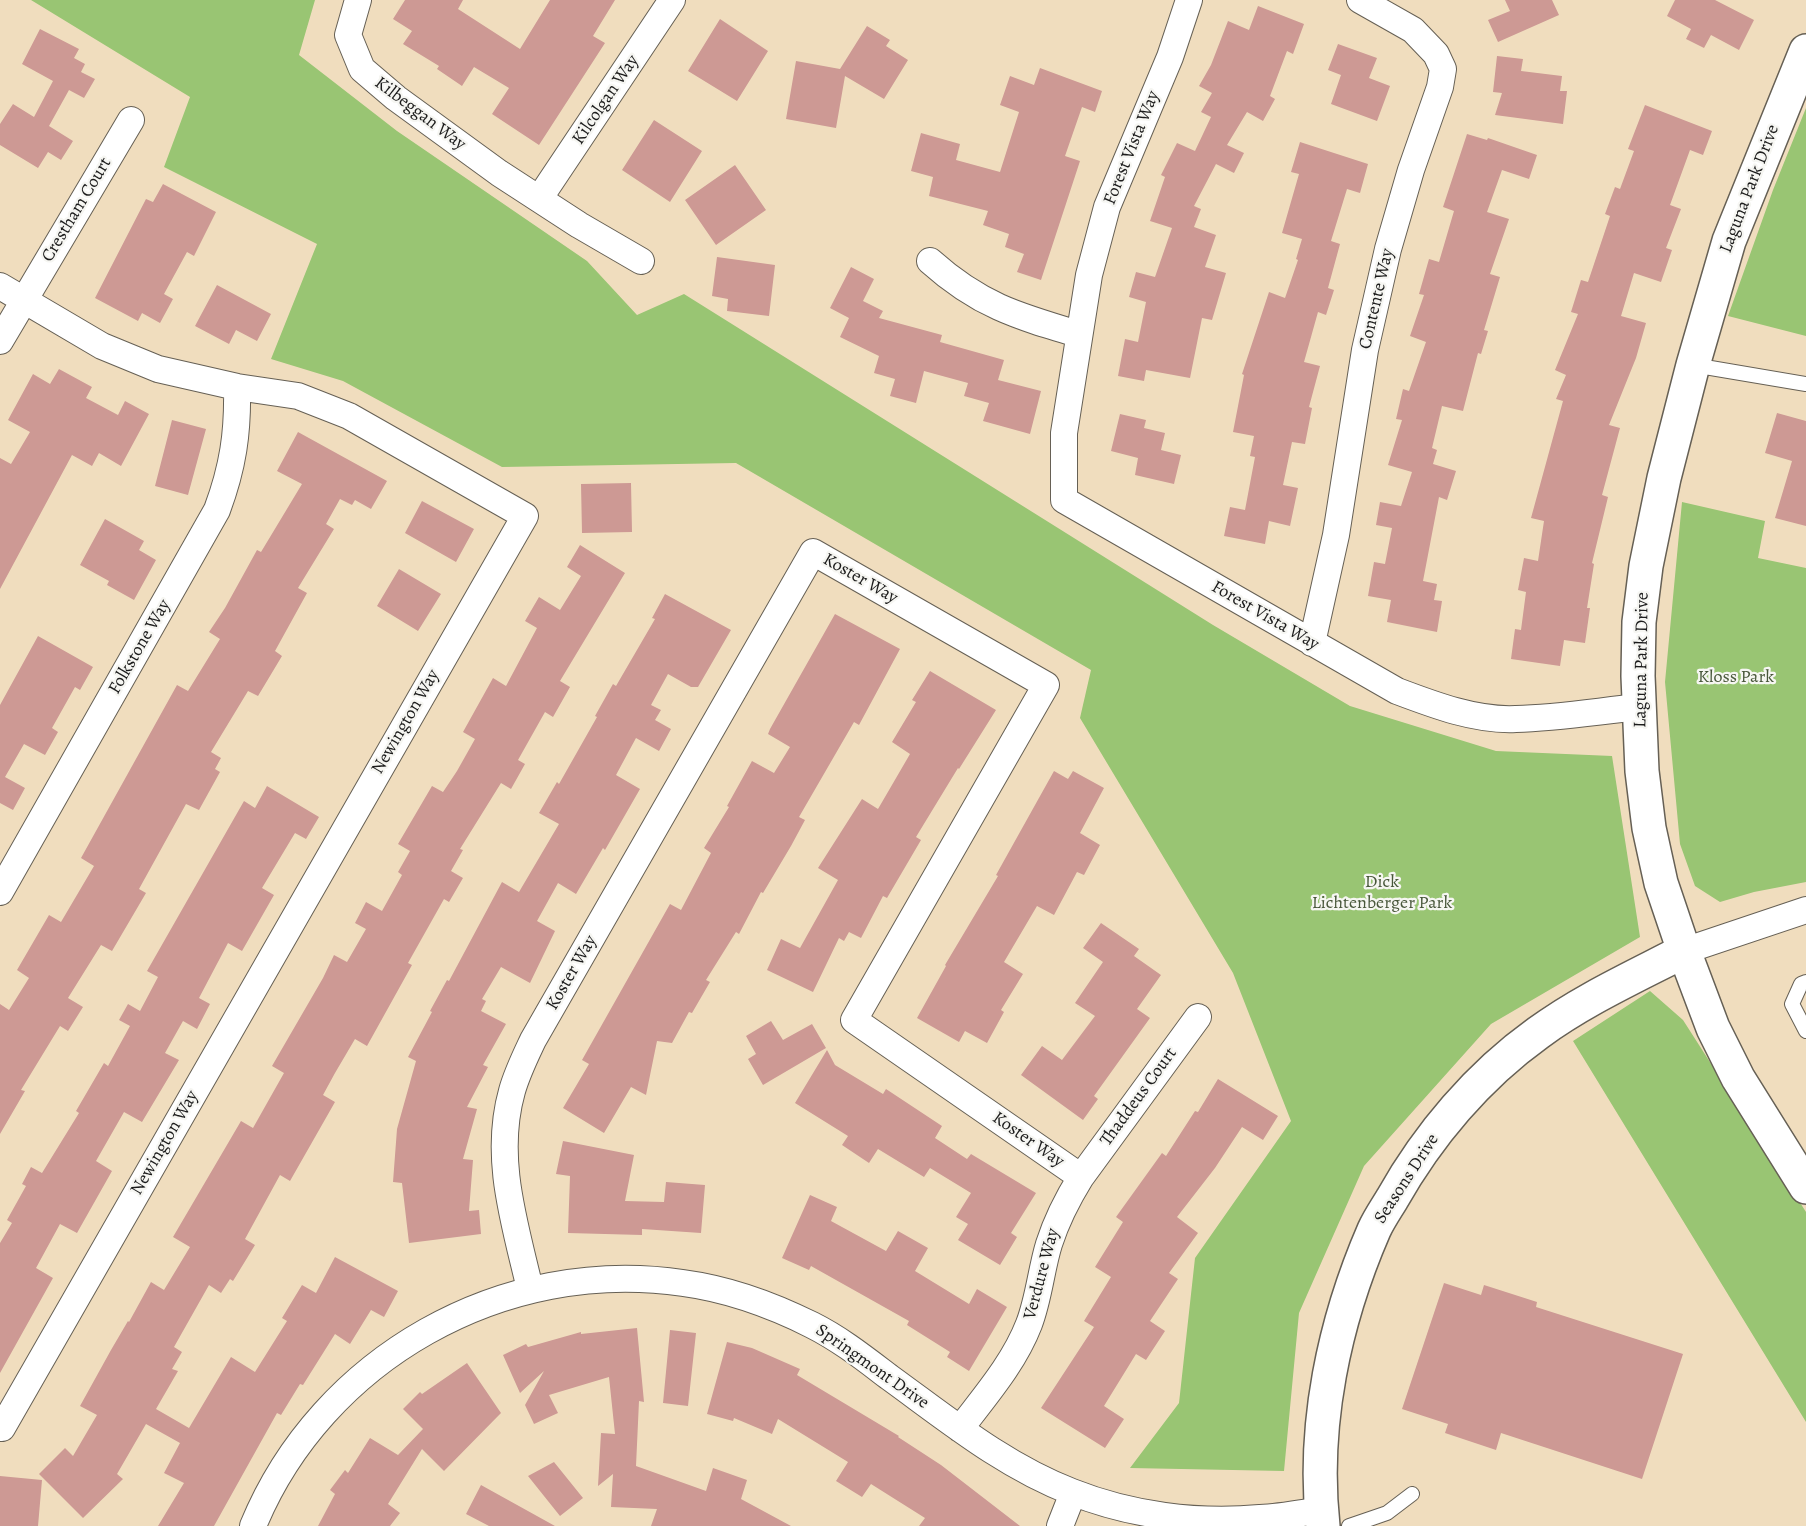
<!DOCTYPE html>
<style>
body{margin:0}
canvas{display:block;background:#f0ddbe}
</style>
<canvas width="1806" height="1526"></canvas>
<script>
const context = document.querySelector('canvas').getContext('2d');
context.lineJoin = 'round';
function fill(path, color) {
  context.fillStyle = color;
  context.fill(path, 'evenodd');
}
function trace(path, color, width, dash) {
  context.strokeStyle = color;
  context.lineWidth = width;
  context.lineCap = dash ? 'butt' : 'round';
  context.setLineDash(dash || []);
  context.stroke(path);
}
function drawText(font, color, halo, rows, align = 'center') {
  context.font = font + ' Alegreya,serif';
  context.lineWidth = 4.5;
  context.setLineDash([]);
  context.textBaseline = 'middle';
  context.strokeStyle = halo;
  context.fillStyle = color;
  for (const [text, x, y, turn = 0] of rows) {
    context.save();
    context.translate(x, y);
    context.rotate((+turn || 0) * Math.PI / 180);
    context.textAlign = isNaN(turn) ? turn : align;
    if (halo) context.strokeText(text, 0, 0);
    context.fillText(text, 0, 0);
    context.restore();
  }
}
fill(new Path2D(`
 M31,0H315L299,55L397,131L587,261L637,315L684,294L1213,625L1350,706L1496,751L1612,756L1640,937L1491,1024L1364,1166L1299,1313L1284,1471L1130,1468L1179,1403L1195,1258L1291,1121L1233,973L1080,718L1091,670L736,463L502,467L343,381L271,359L317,244L164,167L190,97Z
 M1806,108V336L1728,316L1773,190Z
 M1682,502L1765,521L1758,558L1806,568V882L1754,892L1720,902L1695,886L1680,844L1665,682Z
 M1650,991L1683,1020L1806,1212V1422L1573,1041Z`), '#99c573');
fill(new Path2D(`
 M405,0H463L458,9L520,49L550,0H615L593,36L605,43L539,145L492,114L509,88L474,67L462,86L437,69L439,66L403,44L412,31L393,19Z
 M1505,0H1552L1559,15L1498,42L1488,20L1510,11Z
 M1675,0H1715L1754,20L1739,50L1711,35L1704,48L1686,39L1691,29L1667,16Z
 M1258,6L1304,24L1293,54L1287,51L1270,96L1275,99L1263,121L1247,112L1227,145L1244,153L1234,173L1216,164L1194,206L1201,209L1194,227L1216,235L1205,267L1226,273L1212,320L1202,318L1190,378L1146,370L1144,381L1118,376L1125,339L1138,342L1146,302L1129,297L1136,272L1155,277L1172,228L1150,221L1165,177L1161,175L1177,143L1195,151L1211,117L1201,112L1212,93L1199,86L1211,65L1228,21L1249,30Z
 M720,19L768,51L737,101L688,71Z
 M867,26L890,40L886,46L908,60L884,99L845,76L836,128L786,119L796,61L840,69Z
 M40,29L79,49L74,58L85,64L81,72L95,79L84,98L69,90L49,126L73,141L61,160L48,152L38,168L0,145V124L13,104L34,117L53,81L22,64Z
 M1338,44L1377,58L1369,78L1390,86L1377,121L1331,104L1341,75L1328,70Z
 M1497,56L1523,59L1521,71L1562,76L1560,91H1567L1563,124L1495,115L1502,93L1493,92Z
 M1040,68L1102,91L1095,112L1082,107L1065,156L1080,161L1041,280L1017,272L1024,254L1005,247L1009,234L983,225L988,211L929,196L933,177L911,171L921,133L960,144L956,160L1000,172L1019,112L1000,105L1010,76L1034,85Z
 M1645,105L1712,131L1703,155L1690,150L1670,205L1681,209L1666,248L1672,250L1661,282L1634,273L1621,316L1646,323L1636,358L1609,425L1620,428L1602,495L1608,497L1592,563L1594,564L1587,608H1590L1585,643L1564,640L1560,666L1511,659L1515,629L1521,630L1526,592L1518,590L1524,558L1538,561L1544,521L1531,518L1563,401L1556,399L1566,375L1555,370L1578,314L1571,312L1581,280L1588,282L1610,216L1605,214L1615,187L1620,189L1634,151L1628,149Z
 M654,120L702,151L670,202L622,170Z
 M1467,134L1487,140L1488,138L1537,155L1529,179L1502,170L1487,212L1509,219L1490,274L1500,277L1484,330L1488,331L1481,354L1478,353L1463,411L1442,406L1432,448L1437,450L1433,464L1456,471L1447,500L1439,497L1423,581L1437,584L1434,600L1442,601L1437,632L1387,622L1391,600L1368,596L1374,562L1385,564L1392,528L1376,525L1380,502L1401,506L1412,472L1388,465L1402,420L1396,419L1403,389L1409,391L1426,342L1410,336L1424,295L1419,294L1429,259L1439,262L1454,211L1443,207Z
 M1300,142L1368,164L1360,193L1347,189L1331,241L1340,244L1328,288L1334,290L1326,315L1318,312L1304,362L1320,366L1309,407L1312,408L1305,444L1292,442L1283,485L1298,488L1290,526L1269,521L1265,544L1224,536L1230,507L1245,510L1255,457L1250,456L1254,436L1233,432L1244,375L1242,374L1269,292L1285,298L1298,260L1296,259L1302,239L1282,233L1299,174L1291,172Z
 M735,165L766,210L716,245L685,200Z
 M163,184L216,212L194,256L187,252L164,294L173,299L160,323L142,313L138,321L95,298L146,199L153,202Z
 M717,257L775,265L769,316L727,311L728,299L712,296Z
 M851,267L874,279L863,301L883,311L879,318L942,335L940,342L1004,360L998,380L1041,391L1030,434L983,421L989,403L964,396L968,383L924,371L916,403L890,396L895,379L874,373L879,356L840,337L849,318L830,308Z
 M217,285L271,314L257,341L236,330L229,344L195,326Z
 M59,369L92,387L86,398L118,415L125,401L149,414L121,466L99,453L92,466L72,455L0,589V458L11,464L30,432L8,420L33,374L50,384Z
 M1777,413L1806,421V526L1775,518L1792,461L1765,453Z
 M1120,414L1146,420L1144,428L1165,433L1161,450L1181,455L1174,484L1135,475L1138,458L1111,451Z
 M172,420L206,429L188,495L155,486Z
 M298,432L387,481L371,509L355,500L352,505L340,499L326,524L334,529L298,588L307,593L275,651L282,656L258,696L248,691L211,752L221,758L215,769L220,772L199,810L186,804L139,889L146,893L112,951L101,945L68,998L83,1007L68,1031L60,1026L21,1090L25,1091L0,1134V1004L9,1010L29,978L17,970L49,915L61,922L94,866L81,858L177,685L188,691L220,639L209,632L225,608L257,550L261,552L302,484L277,471Z
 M631,483L632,532L582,533L581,484Z
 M422,501L474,529L456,562L405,533Z
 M105,519L144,541L139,550L156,560L134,600L107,585L109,581L80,565Z
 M580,545L625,573L560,681L570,687L553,717L545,712L518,760L525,764L511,789L501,783L460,849L463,850L451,871L463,878L449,902L444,899L408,963L412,965L367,1046L355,1039L335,1073L323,1095L335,1102L290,1181L280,1175L245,1239L255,1245L233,1281L230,1279L221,1293L209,1285L174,1347L182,1352L172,1369L178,1371L156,1409L189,1428L231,1357L255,1372L287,1321L282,1318L302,1285L316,1293L335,1257L398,1291L384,1317L371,1310L350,1344L335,1334L303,1385L300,1384L281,1415L277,1413L214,1526H158L184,1483L164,1473L180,1443L146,1424L117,1474L123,1479L83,1518L39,1474L65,1448L73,1456L97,1415L80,1406L111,1350L128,1321L129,1322L151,1282L164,1290L190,1247L173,1237L241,1121L253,1128L271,1096L284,1073L272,1066L323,978L334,955L347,962L366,929L355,923L366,902L382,911L402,875L398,872L410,851L398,844L432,786L443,792L457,771L475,739L463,732L493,678L506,686L537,628L525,621L539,597L560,610L581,576L567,567Z
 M399,569L441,594L418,631L377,606Z
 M665,594L731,630L698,687H691L668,674L651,705L661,710L655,720L671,729L659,751L636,738L616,775L640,789L605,850L603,848L576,894L558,883L537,921L555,931L530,983L501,967L482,999L486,1001L481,1011L506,1024L483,1065L488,1067L467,1107L477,1109L463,1159L473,1160L469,1211L479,1210L481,1234L409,1243L402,1183L393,1182L397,1129L416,1061L408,1057L432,1012L430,1011L447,980L449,981L502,882L519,892L559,824L539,813L557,782L559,784L597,717L595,716L613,684L616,686L655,619L652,618Z
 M835,614L900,649L859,725L854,722L799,817L805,820L791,846L763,893L761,892L739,934L736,932L706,980L710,982L692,1013L689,1012L672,1043L657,1041L646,1095L631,1087L604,1133L563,1108L589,1064L582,1060L670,904L681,910L711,853L704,848L729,807L727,806L752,761L774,773L790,747L768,734L770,729Z
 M38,636L93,667L80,690L75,687L52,728L58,732L45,755L24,744L5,777L25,788L13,810L0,803V705Z
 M930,671L996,710L959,769L958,768L916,837L921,840L887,898L883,896L861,938L849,932L844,941L839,938L813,992L767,970L781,939L800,948L838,880L818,868L862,799L878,809L910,754L892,742L916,702L912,700Z
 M1054,771L1068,779L1073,771L1104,788L1080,833L1100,845L1084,875L1077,872L1054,915L1037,906L1004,962L1023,974L1001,1010L1004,1012L987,1043L965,1031L959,1042L917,1018L946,966L945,965L998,876L996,875Z
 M267,786L319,817L306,839L295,833L262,888L274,895L242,951L228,943L199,998L210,1004L197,1029L183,1021L165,1053L179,1060L142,1122L124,1112L96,1161L112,1171L77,1233L60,1224L36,1268L53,1278L0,1373V1243L12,1223L7,1220L26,1186L22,1184L31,1167L42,1173L79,1113L76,1111L104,1063L108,1066L130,1026L119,1020L128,1004L140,1011L158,977L147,971L244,801L255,808Z
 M1101,923L1139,949L1134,956L1161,975L1137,1009L1150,1018L1094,1096L1098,1099L1083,1120L1021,1075L1042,1046L1062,1060L1095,1016L1075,1003L1103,962L1083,948Z
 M771,1021L783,1040L812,1024L826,1048L763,1085L748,1059L756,1054L746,1036Z
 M827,1050L835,1065L883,1094L886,1089L942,1126L935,1138L967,1159L971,1154L1036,1193L1011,1233L1017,1237L1000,1265L958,1240L968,1224L956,1217L971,1193L930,1168L924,1177L878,1149L869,1163L842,1145L848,1136L795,1103Z
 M1218,1079L1278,1116L1263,1140L1242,1127L1215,1168L1177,1217L1198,1233L1169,1273L1178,1279L1150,1321L1165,1331L1146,1360L1136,1354L1104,1406L1124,1419L1105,1448L1041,1408L1094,1327L1084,1321L1111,1277L1095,1267L1123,1222L1116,1217L1162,1153L1166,1156L1195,1111L1198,1112Z
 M563,1141L634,1155L625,1201L664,1202L666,1182L705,1185L701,1233L642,1229V1235L568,1233L570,1176L556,1174Z
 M810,1195L837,1207L831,1221L886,1251L898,1231L928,1248L915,1271L969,1304L977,1289L1007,1307L969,1371L947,1357L950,1352L907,1325L909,1321L811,1266L809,1270L782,1258Z
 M1444,1283L1481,1295L1484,1285L1537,1302L1536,1307L1683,1354L1642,1479L1501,1433L1496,1450L1445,1433L1448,1424L1402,1409Z
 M637,1328L644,1402L639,1401L636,1466L706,1491L713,1468L747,1480L741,1499L791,1526H651L657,1509L611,1507L613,1474L598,1486L601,1433L615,1434L609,1377L549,1395L558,1413L534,1424L525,1405L544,1371L520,1393L503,1355L526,1344L528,1347L581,1332V1334Z
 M670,1330L696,1333L688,1406L663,1403Z
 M727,1342L752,1348L800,1369L797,1375L899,1436L898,1437L941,1465L1020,1526H919L925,1518L871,1484L862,1497L836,1481L848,1462L778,1419L772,1434L734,1418L733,1421L707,1414Z
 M467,1363L501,1413L444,1471L422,1449L388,1504L400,1513L390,1526H318L335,1494L330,1490L345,1470L348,1473L370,1438L398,1455L423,1429L403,1409L420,1392L422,1394Z
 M554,1462L583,1498L560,1516L528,1476Z
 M0,1476L42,1480L38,1526H0Z
 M481,1485L555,1526H489L466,1514Z`), '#cd9994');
const service = new Path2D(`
 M1693,365L1806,384
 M1806,982L1801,984L1792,1004L1806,1031
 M1349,1526L1387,1513L1412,1494`);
const minor = new Path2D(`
 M358,0L348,35L362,69L396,98L499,173L579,225L641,261
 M1189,0L1170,57L1107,207L1089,275L1064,433V500L1397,691C1434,705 1476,721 1516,719C1558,718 1599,711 1640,707
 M539,199L672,0
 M930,261C979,305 1017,316 1078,334
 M0,286L102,346L158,369L237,387L298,396L349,416L525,516L2,1428L0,1426
 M0,341L131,120
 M1312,643L1336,535L1365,350L1388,249L1411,170L1440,87L1443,69L1436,54L1413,30L1360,0
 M0,892L217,510C233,467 238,433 237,387
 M1684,951L1806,910
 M530,1289C515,1224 493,1158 512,1091C517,1073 525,1057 533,1040L813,552L1046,685L854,1020L1081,1177
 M960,1429C985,1396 1014,1363 1029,1324C1039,1298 1041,1270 1049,1244C1057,1219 1068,1198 1081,1177L1198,1017
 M253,1526C322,1358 504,1256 683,1283C728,1289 772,1305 812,1325C840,1339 864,1358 889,1377C947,1419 1004,1466 1072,1492C1130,1515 1197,1524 1260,1518C1281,1517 1301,1513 1322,1510
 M1060,1526L1073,1493`);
const tertiary = new Path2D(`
 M1806,51L1729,241L1693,365L1664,478L1646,566L1639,622L1638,676L1642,771L1649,828L1661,883L1684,951L1713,1028L1738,1078L1806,1187
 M1323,1526C1312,1426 1334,1322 1374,1230C1379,1219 1386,1209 1392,1199C1428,1135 1478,1076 1538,1033C1583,1000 1634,977 1684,951`);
trace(service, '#666055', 16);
trace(minor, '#666055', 28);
trace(tertiary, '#666055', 36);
trace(service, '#fff', 14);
trace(minor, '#fff', 26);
trace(tertiary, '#fff', 33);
drawText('18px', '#1c1c1c', '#f6f6f2', [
 ["Kilcolgan Way",606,100,-56],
 ["Kilbeggan Way",420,114,37],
 ["Forest Vista Way",1132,148,-68],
 ["Laguna Park Drive",1750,189,-69],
 ["Crestham Court",77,210,-59],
 ["Contente Way",1377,299,-77],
 ["Koster Way",860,579,30],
 ["Forest Vista Way",1265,616,30],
 ["Folkstone Way",140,647,-60],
 ["Laguna Park Drive",1642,660,-89],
 ["Newington Way",406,722,-60],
 ["Koster Way",572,973,-60],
 ["Thaddeus Court",1139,1097,-54],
 ["Koster Way",1028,1140,35],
 ["Newington Way",165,1143,-60],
 ["Seasons Drive",1407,1179,-57],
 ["Verdure Way",1042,1274,-75],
 ["Springmont Drive",872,1367,35]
]);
drawText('18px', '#48573a', '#f6f6f2', [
 ["Kloss Park",1736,678],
 ["Dick",1382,883],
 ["Lichtenberger Park",1382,904]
]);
</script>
